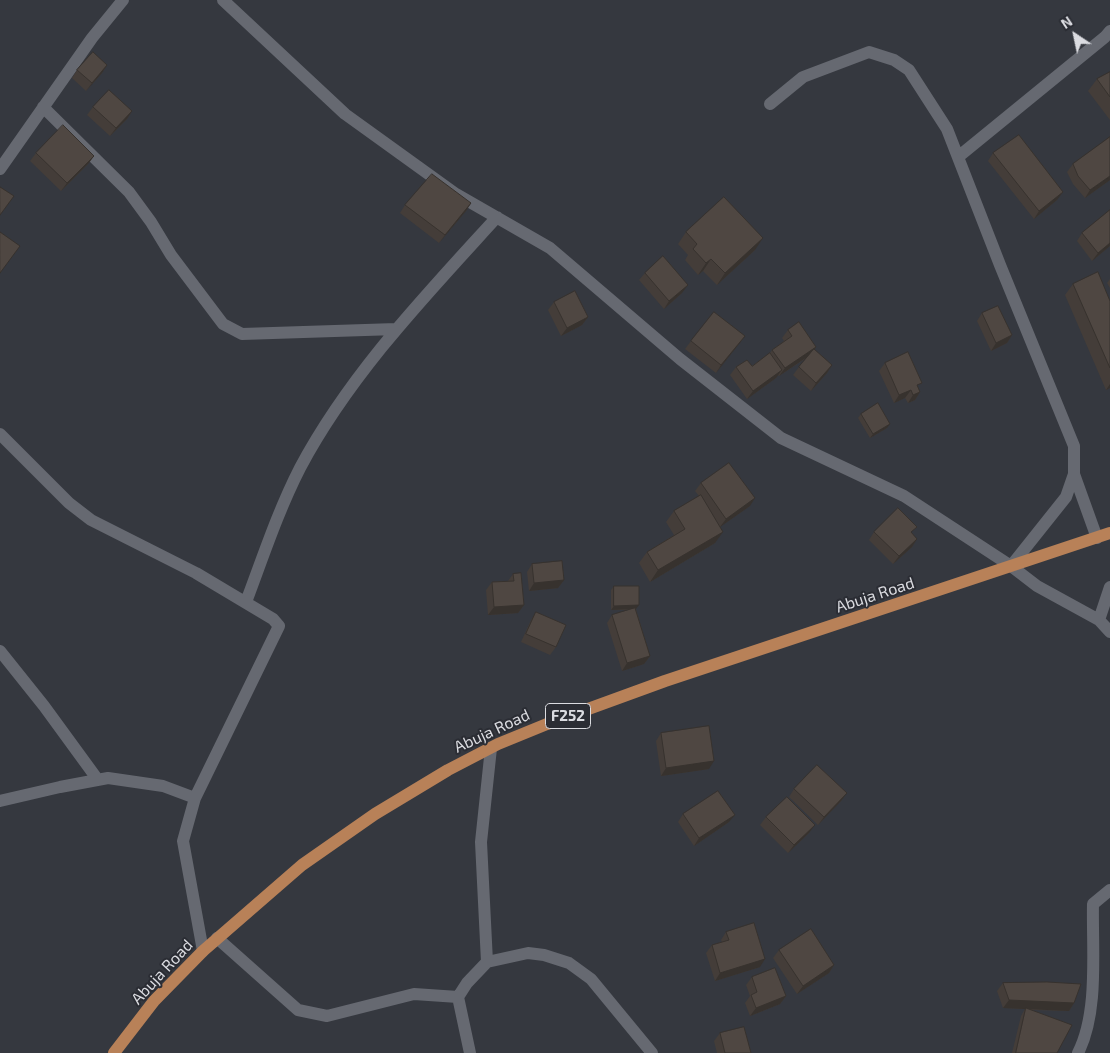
<!DOCTYPE html>
<style>
body{margin:0}
#map{position:relative;width:1110px;height:1053px;overflow:hidden;background:#35383f;font-family:"Exo 2",sans-serif}
canvas{display:block}
.north{position:absolute;left:1050px;top:10px;width:50px;height:50px;-webkit-text-stroke:4px #2b2d34;paint-order:stroke;rotate:326deg;font-size:14px;font-weight:700;line-height:20px;text-align:center;color:#dbdce1}
.north::after{content:'';display:block;margin:auto;width:18px;height:22px;background:#dbdce1;clip-path:polygon(50% 0,100% 100%,50% 72%,0 100%)}
</style>
<div id="map">
<canvas width="1110" height="1053"></canvas>
<div class="north">N</div>
</div>
<script>
const context = document.querySelector('canvas').getContext('2d');
context.lineJoin = 'round';
function trace(path, color, width, dash) {
  context.strokeStyle = color;
  context.lineWidth = width;
  context.lineCap = dash ? 'butt' : 'round';
  context.setLineDash(dash || []);
  context.stroke(path);
}
function fill(path, color) {
  context.fillStyle = color;
  context.fill(path, 'evenodd');
}
function drawText(font, color, halo, rows, align = 'center') {
  context.font = font + ' "Exo 2",sans-serif';
  context.lineWidth = 4;
  context.setLineDash([]);
  context.textBaseline = 'middle';
  context.strokeStyle = halo;
  context.fillStyle = color;
  for (const [text, x, y, turn = 0] of rows) {
    context.save();
    context.translate(x, y);
    context.rotate((+turn || 0) * Math.PI / 180);
    context.textAlign = isNaN(turn) ? turn : align;
    if (halo) context.strokeText(text, 0, 0);
    context.fillText(text, 0, 0);
    context.restore();
  }
}
trace(new Path2D(`
 M223,0L345,114L456,194L550,248L680,359L781,438L904,496L1011,566L1037,586L1099,620L1110,632
 M770,104L803,77L869,52L894,60L909,70L947,129L1000,265L1074,446V474L1066,497L1011,566
 M43,107L129,192L151,222L171,255L223,324L242,334L396,329
 M958,157L1105,37L1110,31
 M0,169L92,38L123,0
 M0,434L69,503L91,520L196,573L273,619L279,626L195,798L183,841L203,951
 M1074,474L1097,538
 M246,602C263,557 278,511 300,468C350,374 426,295 497,217
 M1099,620L1110,587
 M0,651L44,706L98,780
 M0,801L60,787L108,778L163,786L195,798
 M217,938L298,1010L327,1016L414,994L458,997
 M487,962L528,953L544,955L569,963L591,979L652,1053
 M470,1053L458,997L467,983L487,962L481,842L491,748
 M1078,1053C1099,1012 1092,950 1093,904L1110,890`), '#666971', 12);
trace(new Path2D(`
 M114,1053L154,1001L203,951L302,865L375,814L448,770L498,744L547,724L665,681L1110,533`), '#b88158', 12);
fill(new Path2D(`
 M107,65L102,73L86,91L72,78L77,70Z
 M1110,72V120L1088,91L1097,79Z
 M93,107L132,111L127,119L110,136L87,115Z
 M1110,137V180L1085,198L1073,184L1067,172L1073,164Z
 M36,153L94,156L88,164L61,191L30,161Z
 M993,153L1057,200L1034,219L988,161Z
 M471,203L466,211L439,243L400,213L405,205Z
 M1110,210V246L1092,261L1077,241L1082,233Z
 M686,232L755,250L717,285L703,271L698,275L685,260L688,255L678,244Z
 M645,273L682,293L664,309L639,280Z
 M1110,279V288L1107,283Z
 M1073,284L1110,301V388L1106,390L1065,295Z
 M554,302L588,317L582,325L561,336L548,310Z
 M982,313L1012,335L1007,343L991,351L977,321Z
 M788,330L816,347L814,350L832,365L827,373L811,391L793,375L799,367L808,357L779,376L778,375L776,378L747,399L730,375L736,367L752,366L770,353L772,350L784,341L782,338Z
 M745,336L716,373L685,349L691,341Z
 M885,363L918,388L920,392L915,400L908,403L905,398L894,403L879,371Z
 M861,414L887,428L870,438L858,418Z
 M701,483L750,506L720,527L715,543L650,582L639,563L647,552L674,535L666,522L674,511L699,496L695,491Z
 M874,532L912,534L917,539L912,547L893,564L869,540Z
 M532,564L564,580L558,588L529,591L527,572Z
 M513,574L524,605L518,613L488,615L486,590L492,582L508,581Z
 M614,586L636,609L650,656L644,664L622,671L607,623L612,615L630,610H611V590Z
 M536,612L556,647L550,655L521,642L531,620Z
 M661,733L709,769L661,776L656,741Z
 M794,789L847,793L841,801L818,825L789,797Z
 M683,814L729,822L694,846L678,822Z
 M766,817L809,833L788,853L760,825Z
 M726,932L760,967L715,981L706,953L712,945L722,942L721,940Z
 M779,950L834,965L829,973L797,994L773,958Z
 M752,977L786,996L780,1004L750,1016L745,1003L750,996L746,985Z
 M1003,983L1074,1003L1069,1011L1032,1010L1057,1053H1012L1021,1016L1025,1009L1003,1008L997,991Z
 M720,1033L751,1053H717L714,1041Z`), '#443d39');
fill(new Path2D(`
 M107,65L102,73L86,91L92,83Z
 M132,111L127,119L110,136L116,128Z
 M94,156L88,164L61,191L67,183Z
 M1110,176V180L1085,198L1090,190Z
 M1063,192L1057,200L1034,219L1039,211Z
 M471,203L466,211L439,243L445,235Z
 M763,238L755,250L717,285L725,273Z
 M1110,243V246L1092,261L1098,253Z
 M711,259L703,271L698,275L706,263Z
 M688,285L682,293L664,309L669,301Z
 M588,317L582,325L561,336L567,328Z
 M1012,335L1007,343L991,351L996,343Z
 M745,336L739,344L716,373L721,365Z
 M816,347L810,355L779,376L785,368Z
 M832,365L827,373L811,391L816,383Z
 M782,370L776,378L747,399L753,391Z
 M1110,384V388L1106,390Z
 M911,390L905,398L894,403L899,395Z
 M920,392L915,400L908,403L913,395Z
 M890,424L887,428L870,438L873,434Z
 M755,498L750,506L720,527L726,519Z
 M723,532L715,543L650,582L658,570Z
 M917,539L912,547L893,564L899,556Z
 M564,580L558,588L529,591L534,583Z
 M524,605L518,613L488,615L494,607Z
 M639,605L636,609L611,610L614,606Z
 M650,656L644,664L622,671L627,663Z
 M714,761L709,769L661,776L666,768Z
 M847,793L841,801L818,825L824,817Z
 M735,815L729,822L694,846L699,838Z
 M815,825L809,833L788,853L794,845Z
 M765,959L760,967L715,981L720,973Z
 M834,965L829,973L797,994L803,986Z
 M786,996L780,1004L750,1016L756,1008Z
 M1009,1000L1074,1003L1069,1011L1026,1009V1008L1025,1009L1003,1008Z`), '#37322e');
const building = new Path2D(`
 M93,52L107,65L92,83L77,70Z
 M1110,72V97L1097,79Z
 M109,90L132,111L116,128L93,107Z
 M63,125L94,156L67,183L36,153Z
 M1019,135L1063,192L1039,211L993,153Z
 M1110,137V176L1090,190L1078,176L1073,164Z
 M432,174L471,203L445,235L405,205Z
 M0,187L14,196L0,215Z
 M724,197L763,238L725,273L711,259L706,263L693,249L697,244L686,232Z
 M1110,210V243L1098,253L1082,233Z
 M0,232L20,246L0,273Z
 M663,256L688,285L669,301L645,273Z
 M1098,272L1110,301V368L1073,284Z
 M575,291L588,317L567,328L554,302Z
 M998,306L1012,335L996,343L982,313Z
 M714,312L745,336L721,365L691,341Z
 M799,322L816,347L785,368L772,350L792,336L788,330Z
 M814,349L832,365L816,383L799,367Z
 M908,352L922,383L917,385L920,392L913,395L911,390L899,395L885,363Z
 M770,353L782,370L753,391L736,367L747,360L752,366Z
 M878,403L890,424L873,434L861,414Z
 M729,463L755,498L726,519L701,483Z
 M701,495L723,532L658,570L647,552L685,529L674,511Z
 M898,508L917,527L911,532L917,539L899,556L874,532Z
 M562,561L564,580L534,583L532,564Z
 M521,573L524,605L494,607L492,582L514,581L513,574Z
 M614,586H639V605L614,606Z
 M635,608L650,656L627,663L612,615Z
 M536,612L566,625L556,647L526,634Z
 M709,726L714,761L666,768L661,733Z
 M817,765L847,793L824,817L794,789Z
 M718,791L735,815L699,838L683,814Z
 M787,797L815,825L794,845L766,817Z
 M754,923L765,959L720,973L712,945L729,940L726,932Z
 M811,929L834,965L803,986L779,950Z
 M775,968L786,996L756,1008L751,995L757,992L752,977Z
 M1047,982L1081,984L1074,1003L1009,1000L1003,983Z
 M1026,1008L1072,1025L1057,1053H1016Z
 M744,1027L751,1053H725L720,1033Z`);
fill(building, '#4f4742');
trace(building, '#37322e', 1);
for (const [x, y, w] of [
 [568,716,45]
]) {
  const box = new Path2D();
  box.roundRect(x - w / 2, y - 12.5, w, 25, 4);
  context.fillStyle = '#2b2d34';
  context.fill(box);
  trace(box, '#dbdce1', 1);
}
drawText('bold 15px', '#dbdce1', null, [
 ["F252",568,716]
]);
drawText('16px', '#dbdce1', '#2b2d34', [
 ["Abuja Road",875,595,-18],
 ["Abuja Road",492,731,-25],
 ["Abuja Road",162,972,-47]
]);
</script>
